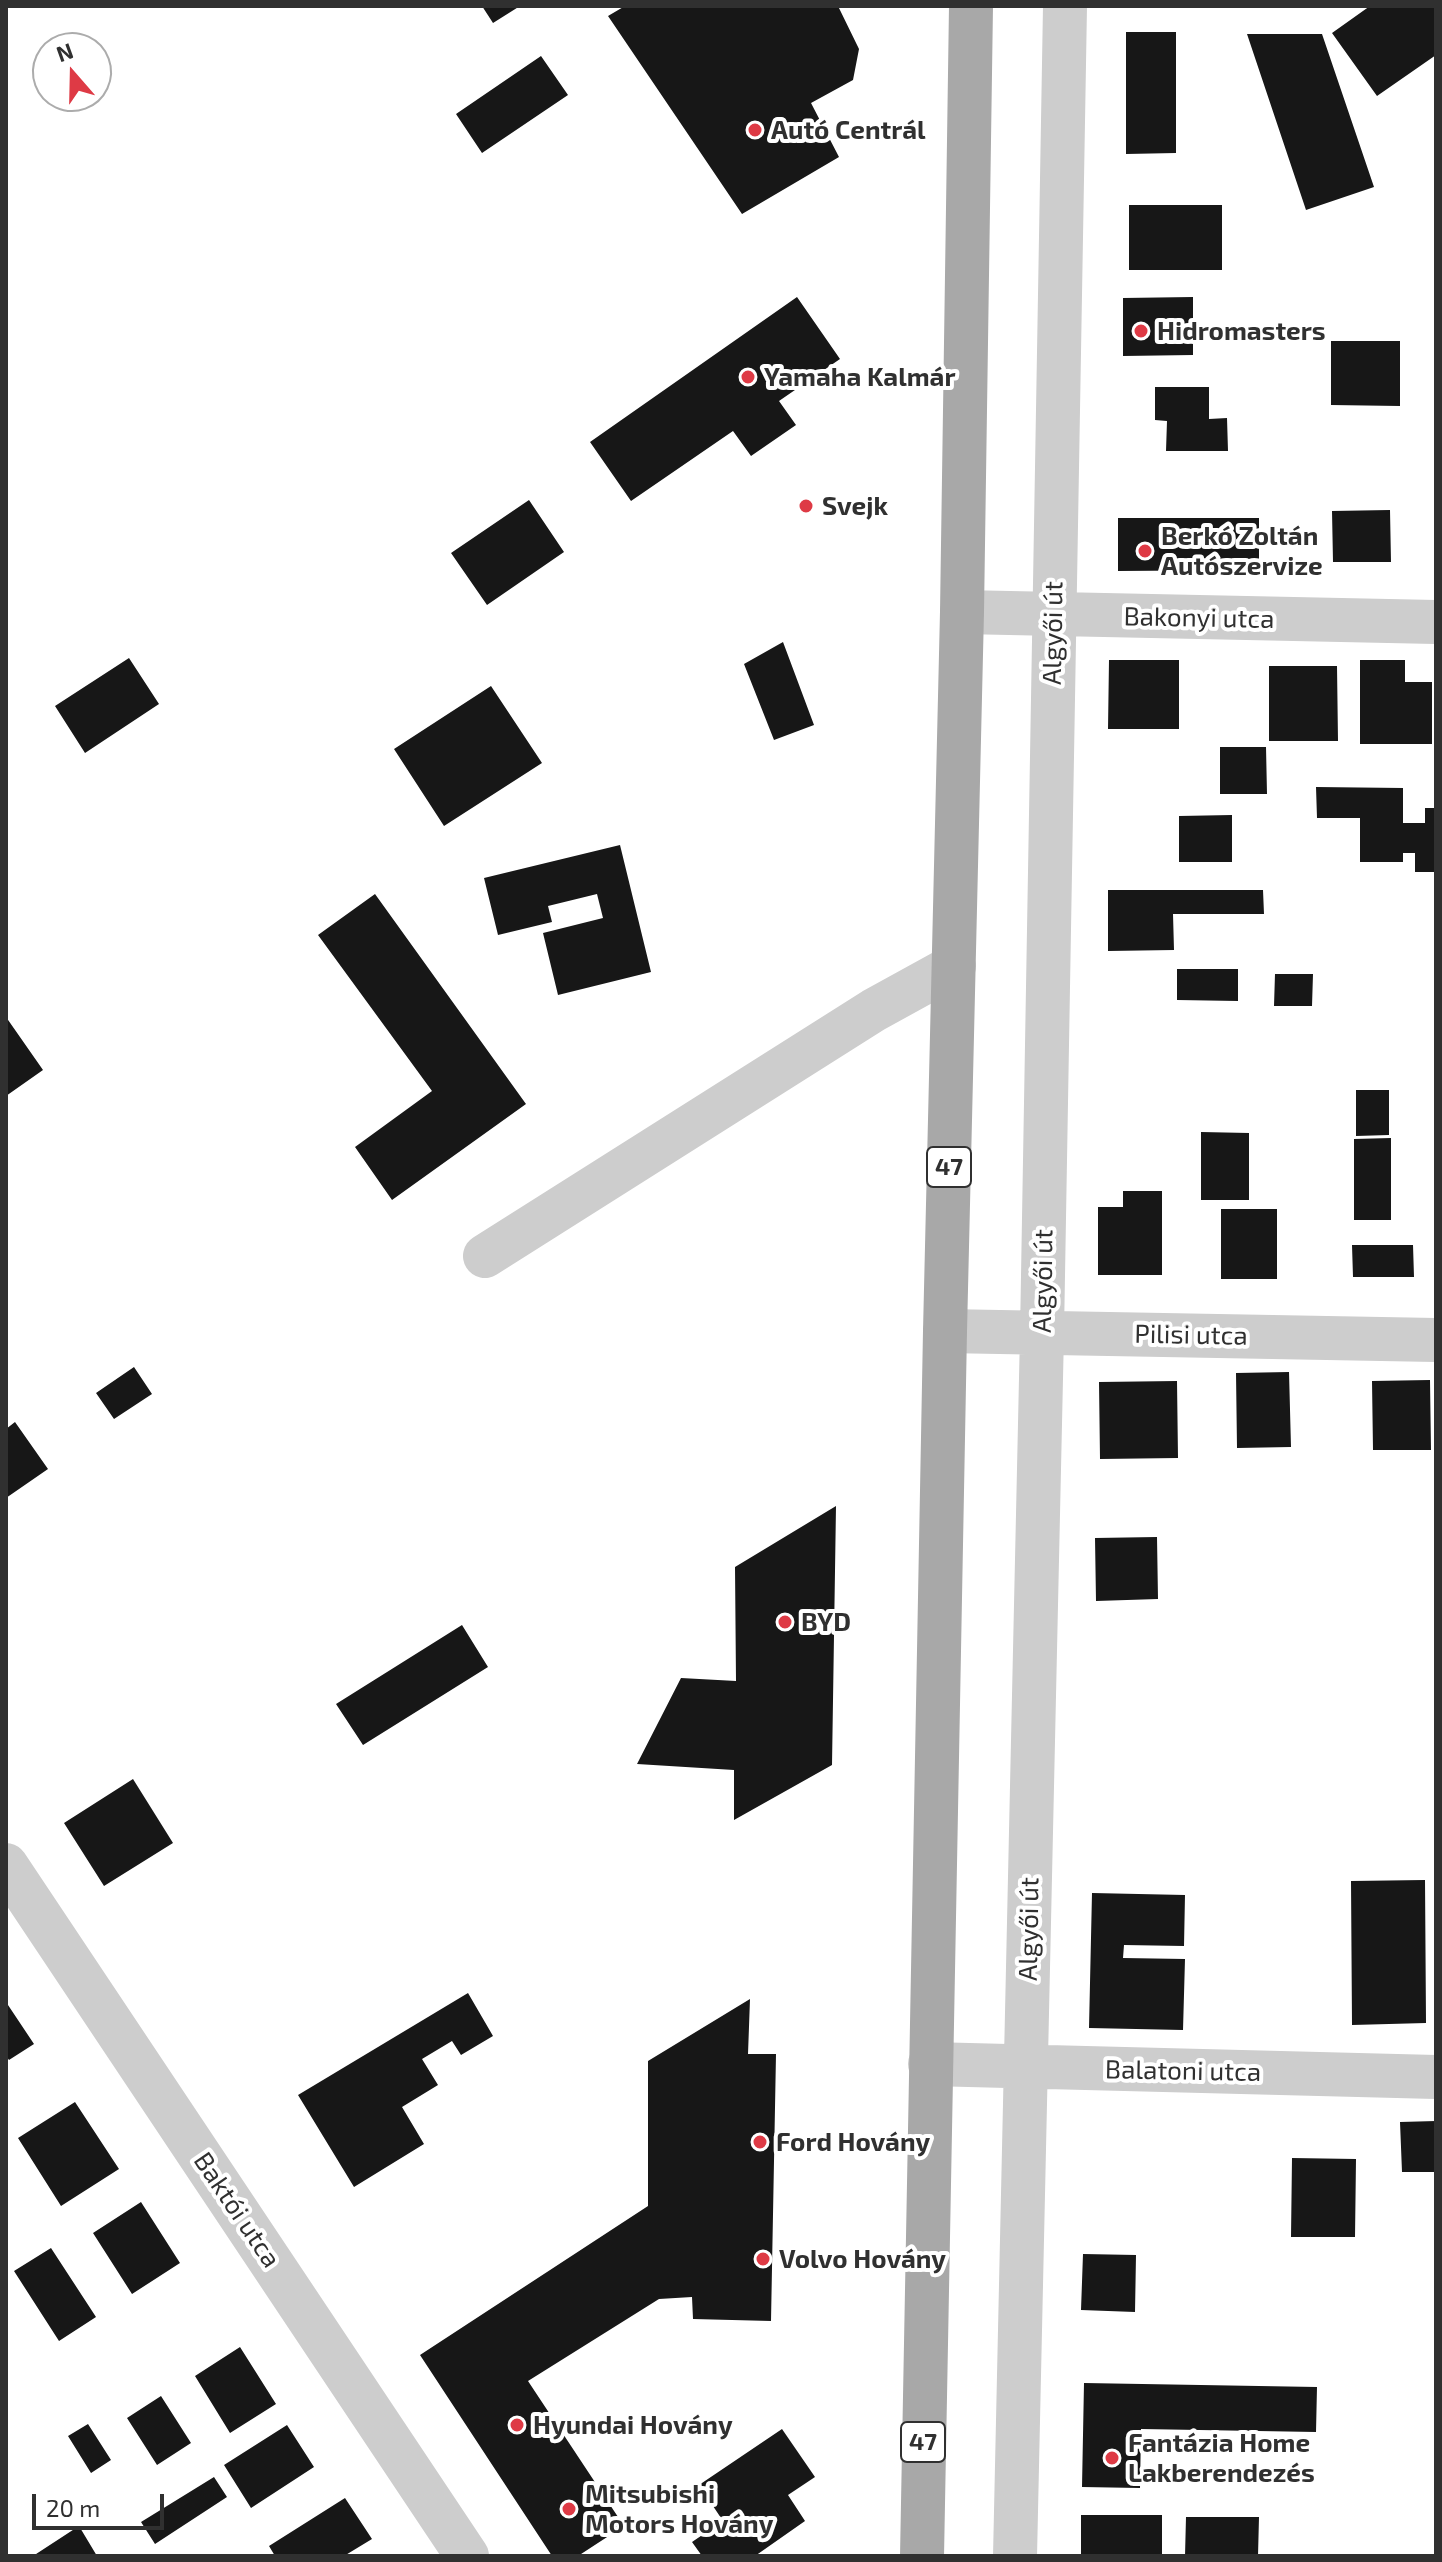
<!DOCTYPE html>
<meta charset="utf-8">
<style>
body{margin:0}
#map{position:relative;width:1442px;height:2562px;overflow:hidden;background:#fff;font-family:"Exo 2",sans-serif}
canvas{display:block}
.frame{position:absolute;inset:0;border:8px solid #303030;pointer-events:none}
.north{position:absolute;left:32px;top:32px;width:80px;height:80px;box-sizing:border-box;background:#fff;border:2px solid #acacac;border-radius:50%;rotate:340deg;font-size:22px;font-weight:700;line-height:32px;text-align:center;color:#303030}
.north::after{content:'';display:block;margin:auto;width:28px;height:36px;background:#de3a45;clip-path:polygon(50% 0,100% 100%,50% 72%,0 100%)}
.scale{position:absolute;left:32px;top:2494px;width:132px;height:36px;box-sizing:border-box;border:4px solid #303030;border-top:0;padding-left:10px;font-size:24px;line-height:28px;white-space:nowrap;color:#303030;-webkit-text-stroke:6px #fff;paint-order:stroke}
</style>
<div id="map">
<canvas width="1442" height="2562"></canvas>
<div class="frame"></div>
<div class="north">N</div>
<div class="scale">20 m</div>
</div>
<script>
const context = document.querySelector('canvas').getContext('2d');
context.lineJoin = 'round';
function fill(path, color) {
  context.fillStyle = color;
  context.fill(path, 'evenodd');
}
function trace(path, color, width, dash) {
  context.strokeStyle = color;
  context.lineWidth = width;
  context.lineCap = dash ? 'butt' : 'round';
  context.setLineDash(dash || []);
  context.stroke(path);
}
function drawText(font, color, halo, rows, align = 'center') {
  context.font = font + ' "Exo 2",sans-serif';
  context.lineWidth = 8;
  context.setLineDash([]);
  context.textBaseline = 'middle';
  context.strokeStyle = halo;
  context.fillStyle = color;
  for (const [text, x, y, turn = 0] of rows) {
    context.save();
    context.translate(x, y);
    context.rotate((+turn || 0) * Math.PI / 180);
    context.textAlign = isNaN(turn) ? turn : align;
    if (halo) context.strokeText(text, 0, 0);
    context.fillText(text, 0, 0);
    context.restore();
  }
}
fill(new Path2D(`
 M482,6H520L493,23Z
 M625,6H838L859,49L853,80L811,103L839,157L742,214L608,16Z
 M1370,6H1436V55L1377,96L1332,33Z
 M1126,32H1176V153L1126,154Z
 M1247,34H1322L1374,187L1306,210Z
 M541,56L568,95L482,153L456,114Z
 M1129,205H1222V270H1129Z
 M797,297L840,359L779,401L796,425L751,456L733,431L631,501L590,442Z
 M1193,297V355L1123,356V298Z
 M1331,341H1400V406L1331,405Z
 M1155,387H1209V419L1227,418L1228,451H1166L1167,421L1155,420Z
 M529,500L564,552L487,605L451,553Z
 M1390,510L1391,562H1333L1332,511Z
 M1118,518H1259V570L1118,571Z
 M783,642L814,725L774,740L744,664Z
 M129,658L159,704L85,753L55,706Z
 M1109,660H1179V729H1108Z
 M1360,660H1405V682H1432V744H1360Z
 M1269,666H1337L1338,741H1269Z
 M491,686L542,763L444,826L394,749Z
 M1220,747H1266L1267,794H1220Z
 M1316,787L1403,788V823H1425V808H1436V872H1415V853H1403V862H1360V818H1317Z
 M1232,815V862H1179V816Z
 M620,845L651,972L558,995L543,933L603,918L597,894L548,906L552,922L498,935L484,878Z
 M1108,890H1263L1264,914H1173L1174,950L1108,951Z
 M375,894L526,1104L392,1200L355,1147L432,1091L318,935Z
 M1177,969H1238V1001L1177,1000Z
 M1275,974H1313L1312,1006H1274Z
 M6,1017L43,1070L6,1096Z
 M1356,1090H1389V1135L1356,1136Z
 M1201,1132L1249,1133V1200H1201Z
 M1391,1138V1220H1354V1139Z
 M1123,1191H1162V1275H1098V1207H1123Z
 M1221,1209H1277V1279H1221Z
 M1352,1245H1413L1414,1277H1353Z
 M134,1367L152,1394L114,1419L96,1393Z
 M1289,1372L1291,1447L1237,1448L1236,1373Z
 M1430,1380L1431,1450H1373L1372,1381Z
 M1177,1381L1178,1458L1100,1459L1099,1382Z
 M15,1422L48,1469L6,1498V1429Z
 M836,1506L832,1765L734,1820V1770L637,1764L681,1678L736,1681L735,1567Z
 M1157,1537L1158,1599L1096,1601L1095,1538Z
 M462,1625L488,1667L363,1745L336,1704Z
 M133,1779L173,1843L104,1886L64,1823Z
 M1425,1880L1426,2023L1352,2025L1351,1881Z
 M1092,1893L1185,1895L1184,1946L1124,1945L1123,1958L1185,1959L1183,2030L1089,2028Z
 M468,1993L493,2036L461,2055L452,2041L422,2059L438,2085L402,2107L424,2144L354,2187L298,2095Z
 M750,1999L748,2054H776L771,2321L693,2319L692,2297L659,2299L528,2381L624,2526L578,2556H552L420,2355L648,2206V2061Z
 M6,2002L34,2044L9,2060L6,2056Z
 M75,2102L119,2169L61,2206L18,2138Z
 M1436,2121V2172H1402L1400,2122Z
 M1292,2158L1356,2159L1355,2237H1291Z
 M141,2202L180,2263L132,2294L93,2233Z
 M51,2248L96,2317L59,2341L14,2271Z
 M1083,2254L1136,2255L1135,2312L1081,2310Z
 M240,2347L276,2404L230,2433L195,2376Z
 M1084,2383L1317,2387L1316,2432L1141,2429L1140,2488L1082,2487Z
 M161,2396L191,2443L157,2465L127,2418Z
 M88,2424L111,2460L91,2473L68,2436Z
 M287,2425L314,2467L251,2508L224,2465Z
 M782,2429L815,2477L788,2495L805,2521L755,2556H702L692,2542L723,2521L699,2485Z
 M214,2477L227,2497L155,2544L141,2522Z
 M345,2498L372,2539L344,2556H275L269,2546Z
 M1081,2515H1162V2556H1081Z
 M1186,2517H1259L1258,2556H1185Z
 M79,2526L97,2556H33Z`), '#171717');
trace(new Path2D(`
 M962,612L1436,622
 M485,1256L874,1010L954,966
 M945,1331L1436,1340
 M6,1865L467,2556
 M930,2064L1436,2077
 M1015,2556L1042,1333L1065,6`), '#cdcdcd', 44);
trace(new Path2D(`
 M922,2556L945,1331L962,612L971,6`), '#a8a8a8', 44);
for (const [x, y, r, color] of [
 [755,130,8,"#de3a45"],
 [1141,331,8,"#de3a45"],
 [748,377,8,"#de3a45"],
 [806,506,8,"#de3a45"],
 [1145,551,8,"#de3a45"],
 [785,1622,8,"#de3a45"],
 [760,2142,8,"#de3a45"],
 [763,2259,8,"#de3a45"],
 [517,2425,8,"#de3a45"],
 [1112,2458,8,"#de3a45"],
 [569,2509,8,"#de3a45"]
]) {
  const dot = new Path2D();
  dot.arc(x, y, r, 0, 2 * Math.PI);
  context.fillStyle = color;
  context.fill(dot);
  trace(dot, '#fff', 3);
}
for (const [x, y, w] of [
 [949,1167,44],
 [923,2442,44]
]) {
  const box = new Path2D();
  box.roundRect(x - w / 2, y - 20, w, 40, 6);
  context.fillStyle = '#fff';
  context.fill(box);
  trace(box, '#303030', 2);
}
drawText('bold 24px', '#303030', null, [
 ["47",949,1167],
 ["47",923,2442]
]);
drawText('bold 26px', '#303030', '#fff', [
 ["Autó Centrál",771,130],
 ["Hidromasters",1157,331],
 ["Yamaha Kalmár",764,377],
 ["Svejk",822,506],
 ["Berkó Zoltán",1161,536],
 ["Autószervize",1161,566],
 ["BYD",801,1622],
 ["Ford Hovány",776,2142],
 ["Volvo Hovány",779,2259],
 ["Hyundai Hovány",533,2425],
 ["Fantázia Home",1128,2443],
 ["Lakberendezés",1128,2473],
 ["Mitsubishi",585,2494],
 ["Motors Hovány",585,2524]
], 'left');
drawText('26px', '#303030', '#fff', [
 ["Bakonyi utca",1199,618,1],
 ["Algyői út",1053,633,-89],
 ["Algyői út",1043,1281,-89],
 ["Pilisi utca",1191,1335,1],
 ["Algyői út",1029,1929,-89],
 ["Balatoni utca",1183,2071,1],
 ["Baktói utca",237,2210,56]
]);
</script>
